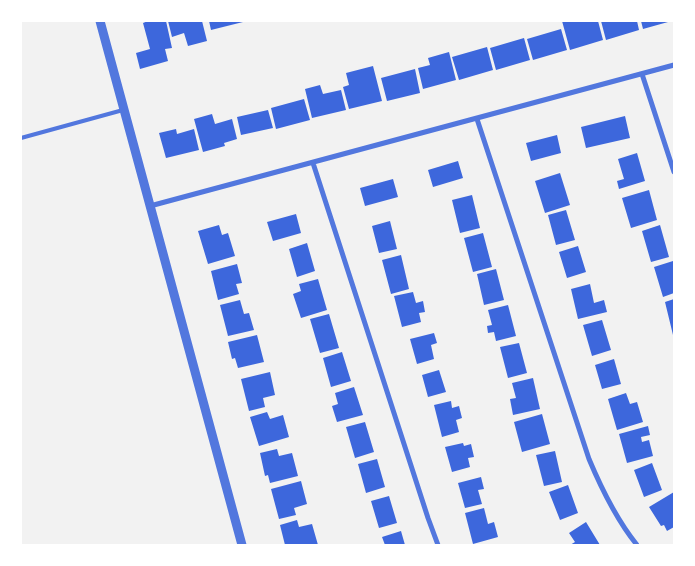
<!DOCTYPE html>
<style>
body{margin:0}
#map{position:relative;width:695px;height:566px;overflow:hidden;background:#f2f2f2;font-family:"Public Sans",sans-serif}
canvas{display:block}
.frame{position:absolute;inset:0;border:22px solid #fff;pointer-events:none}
</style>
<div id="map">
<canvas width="695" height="566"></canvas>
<div class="frame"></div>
</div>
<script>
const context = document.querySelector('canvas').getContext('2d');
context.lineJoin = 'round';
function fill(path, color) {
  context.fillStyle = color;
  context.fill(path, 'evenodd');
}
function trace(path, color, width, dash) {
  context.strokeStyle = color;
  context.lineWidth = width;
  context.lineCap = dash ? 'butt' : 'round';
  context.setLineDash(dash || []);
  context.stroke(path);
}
fill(new Path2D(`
 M148,21H166L172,48L165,49L168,61L140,69L136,53L150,49L143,23Z
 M168,21H202L207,41L188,46L184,33L172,37Z
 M209,21H243V22L211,30Z
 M562,21H598L603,40L570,50Z
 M601,21H637L639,30L606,40Z
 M641,21H668V22L643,29Z
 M561,29L567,50L533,60L527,39Z
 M524,38L530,60L496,70L490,48Z
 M487,47L493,70L459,80L452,57Z
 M449,52L456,80L423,89L418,68L430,65L428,58Z
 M373,66L382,101L349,109L343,87L349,85L346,73Z
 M415,69L420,93L387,101L381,78Z
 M320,85L323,94L341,90L346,110L312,118L305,89Z
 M304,99L310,120L276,129L271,108Z
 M268,110L273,128L241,135L237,117Z
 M212,114L215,124L232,119L237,139L224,143L225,146L203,152L194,119Z
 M625,116L630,138L586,148L581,127Z
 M176,129L177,134L194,129L199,150L166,158L159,133Z
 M557,135L561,153L531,161L526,143Z
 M637,153L645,181L619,189L617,181L624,179L618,159Z
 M458,161L463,178L433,187L428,170Z
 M560,173L570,205L545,213L535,181Z
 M393,179L398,197L365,206L360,188Z
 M649,190L657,220L631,228L622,198Z
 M472,195L480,228L460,233L452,200Z
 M566,210L575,240L556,245L548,215Z
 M296,214L301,233L273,241L267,222Z
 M390,221L397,249L379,253L372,226Z
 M219,225L222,235L228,233L235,256L208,264L198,231Z
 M660,225L669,257L651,262L642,231Z
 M483,233L492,267L473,272L464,238Z
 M307,243L315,271L297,277L289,249Z
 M578,246L586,272L567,278L559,252Z
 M401,255L409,289L391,294L382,260Z
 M673,261L674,293L663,297L654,267Z
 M237,264L242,283L236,284L239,294L218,300L211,271Z
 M496,269L504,300L484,305L477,274Z
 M318,279L327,310L301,318L293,294L301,291L299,284Z
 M590,284L594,303L604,300L607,312L578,319L571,289Z
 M413,292L416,303L423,301L425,312L419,313L421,322L402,327L394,296Z
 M674,299V335H673L665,302Z
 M240,300L244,314L249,313L254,330L228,336L220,305Z
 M508,305L516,336L496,341L494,332L488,333L487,326L492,325L488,310Z
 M329,314L339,348L320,353L310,319Z
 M602,320L611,350L592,356L583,325Z
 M434,333L437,343L431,345L434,359L417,364L410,339Z
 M257,335L264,362L238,368L235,358L232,359L228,342Z
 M519,343L527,373L508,378L500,347Z
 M342,352L351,381L331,387L323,358Z
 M614,359L621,384L602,389L595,365Z
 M439,370L446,392L428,397L422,375Z
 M270,372L275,395L263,398L265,407L249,411L241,379Z
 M533,378L540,409L513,415L510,399L516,398L512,383Z
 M354,387L363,415L337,422L332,406L338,404L335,393Z
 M626,393L630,404L637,402L643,422L617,430L608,399Z
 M451,401L452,408L459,406L462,418L456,420L459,432L442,437L434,405Z
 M267,412L270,419L283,415L289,437L259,446L250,417Z
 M542,414L550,444L522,452L514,422Z
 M365,422L374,452L355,458L346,427Z
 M648,426L650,435L641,437L642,442L649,440L653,456L627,463L619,434Z
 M463,443L464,446L471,444L474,457L468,458L470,467L452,472L445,447Z
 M277,449L279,456L292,453L298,476L270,483L268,475L265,476L260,453Z
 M555,451L562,482L544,486L536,455Z
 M377,459L385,487L366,493L358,464Z
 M652,463L662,490L644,497L634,470Z
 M481,477L484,489L478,490L482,504L465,508L458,483Z
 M301,481L307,504L294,508L296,515L279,519L271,489Z
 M568,485L578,513L560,520L549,492Z
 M674,492V527L667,531L664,525L661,526L649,507Z
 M389,496L397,523L379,528L371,501Z
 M484,508L488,524L494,522L498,537L473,544L465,513Z
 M297,520L299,527L312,524L318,545H285L280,525Z
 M586,522L600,545H570L575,542L569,533Z
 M401,531L405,545H385L382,537Z`), '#3d67dc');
trace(new Path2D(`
 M21,138L123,110`), '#5277de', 4);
trace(new Path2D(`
 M642,74L674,172
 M477,119L589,459C602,490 616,519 637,545
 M313,163L428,518L438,545
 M150,206L674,65`), '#5277de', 5);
trace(new Path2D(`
 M100,21L242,545`), '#5277de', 9);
</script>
